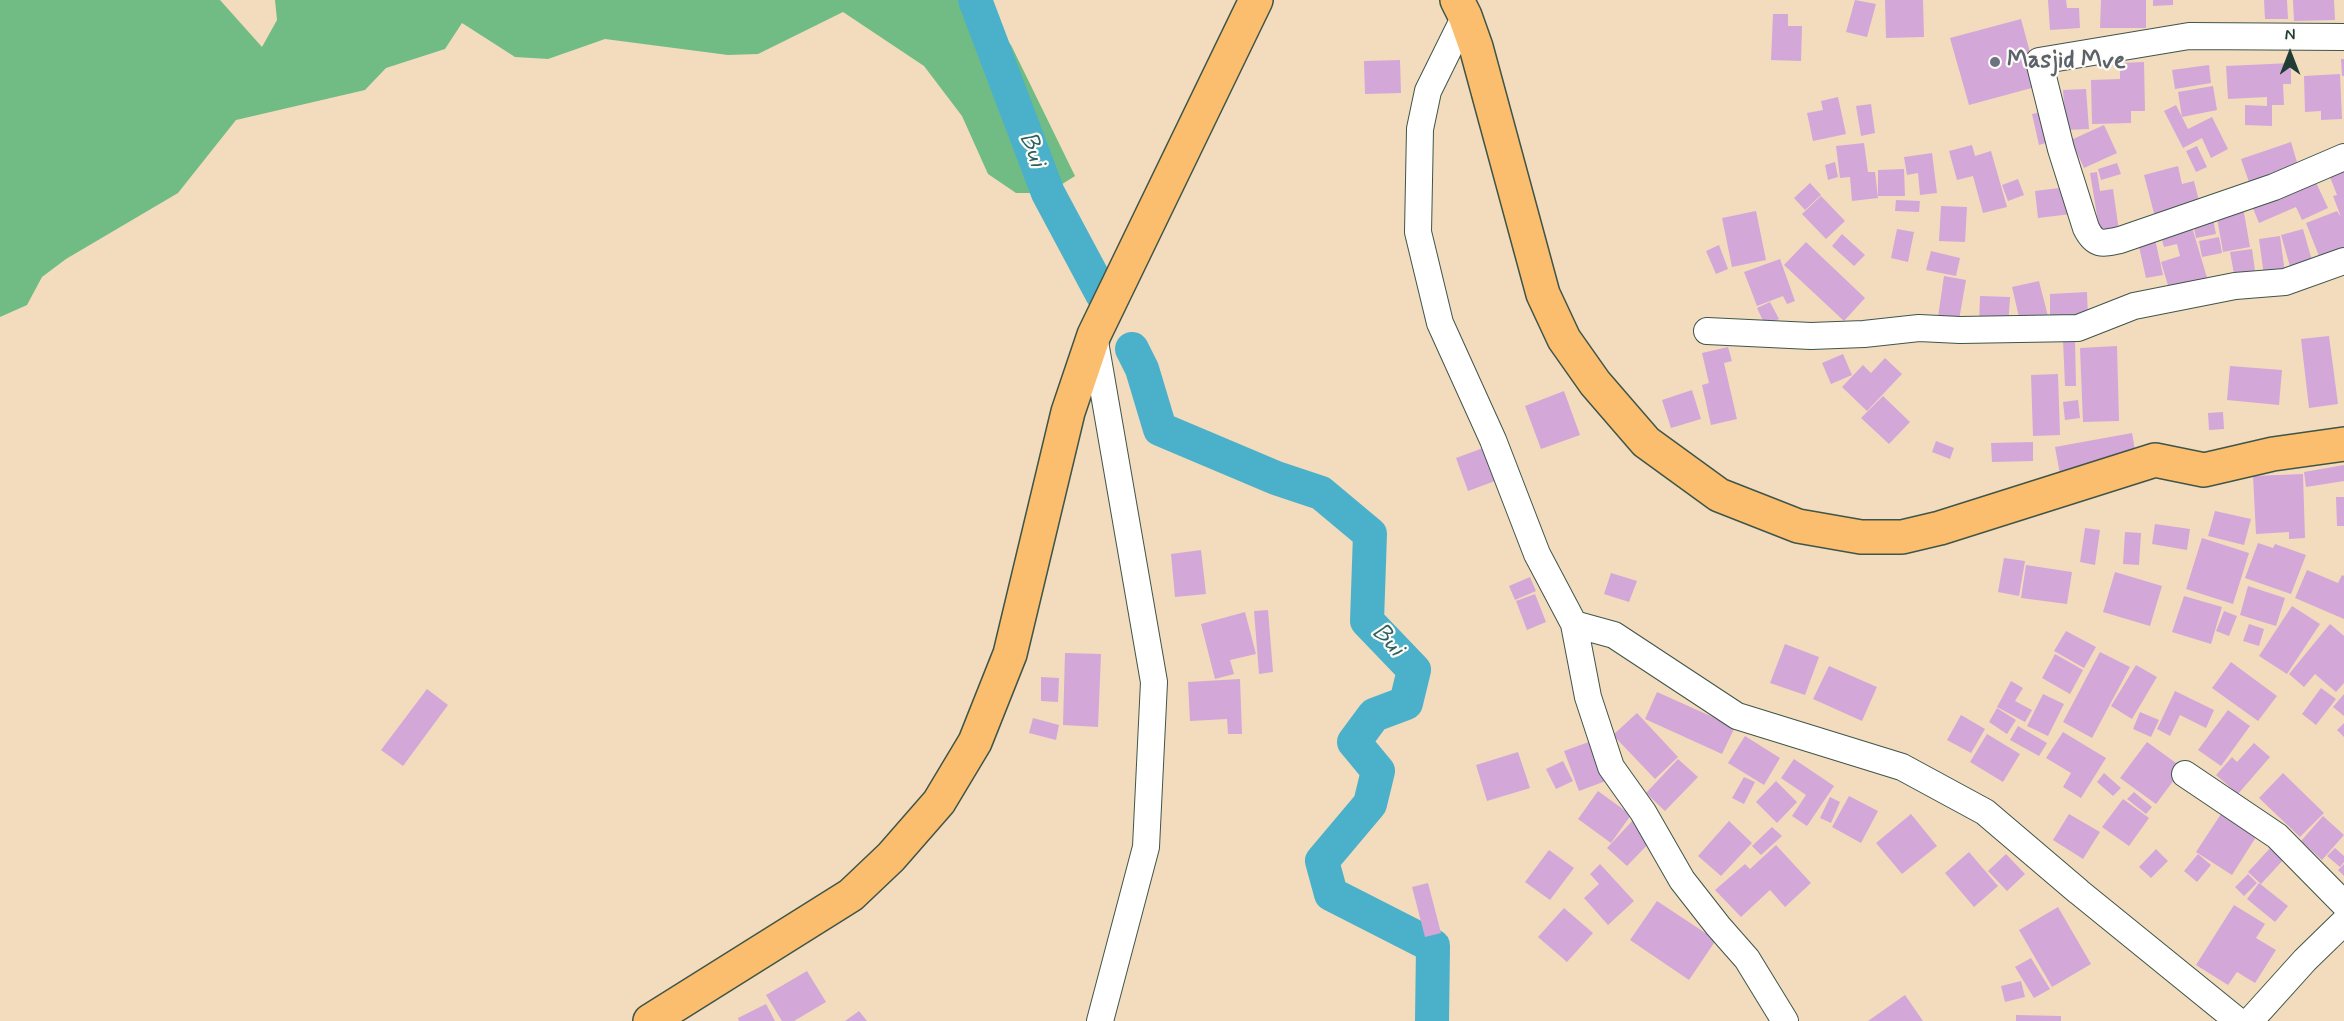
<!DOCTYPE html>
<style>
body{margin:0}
#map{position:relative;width:2344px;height:1021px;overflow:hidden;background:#f2dcbd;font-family:Mynerve,sans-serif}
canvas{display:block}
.north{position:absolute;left:2260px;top:24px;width:60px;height:60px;-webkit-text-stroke:4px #fdfcf7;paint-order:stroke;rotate:0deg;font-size:16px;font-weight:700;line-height:24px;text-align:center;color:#1f3d34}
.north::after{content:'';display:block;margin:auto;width:21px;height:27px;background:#1f3d34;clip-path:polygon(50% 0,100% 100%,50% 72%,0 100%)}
</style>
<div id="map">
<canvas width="2344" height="1021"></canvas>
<div class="north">N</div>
</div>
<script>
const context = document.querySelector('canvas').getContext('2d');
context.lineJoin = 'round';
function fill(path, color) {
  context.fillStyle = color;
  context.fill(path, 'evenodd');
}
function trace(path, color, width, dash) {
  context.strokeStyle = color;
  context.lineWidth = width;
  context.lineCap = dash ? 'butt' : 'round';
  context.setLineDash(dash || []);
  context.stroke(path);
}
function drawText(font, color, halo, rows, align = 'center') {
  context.font = font + ' Mynerve,sans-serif';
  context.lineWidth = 4.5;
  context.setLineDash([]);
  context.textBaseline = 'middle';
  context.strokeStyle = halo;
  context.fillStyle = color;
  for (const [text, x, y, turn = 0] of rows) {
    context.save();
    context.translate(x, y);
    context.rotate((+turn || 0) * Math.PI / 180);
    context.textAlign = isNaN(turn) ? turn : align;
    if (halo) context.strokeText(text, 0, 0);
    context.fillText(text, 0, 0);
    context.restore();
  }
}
fill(new Path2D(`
 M0,0H220L262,47L277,20L275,0H970L1011,45L1075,176L1048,193H1016L988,174L962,116L924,66L843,12L758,54L728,55L605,39L548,59L515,57L462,23L445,49L386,68L365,90L236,120L178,193L66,259L42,277L27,305L0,317Z`), '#71bc84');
trace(new Path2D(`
 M975,0L1048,193L1102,294
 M1132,349L1142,369L1160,429L1276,478L1321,493L1370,534L1367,621L1414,670L1406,703L1374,715L1354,742L1378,771L1370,804L1322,861L1331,894L1433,946L1432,1021`), '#4bb1ca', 34);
fill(new Path2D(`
 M1855,0L1876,4L1867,37L1846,32Z
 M1885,0H1923L1924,37L1886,38Z
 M2048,0H2066L2067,8H2079L2080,28L2050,30Z
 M2101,0H2146V28H2100Z
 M2153,0H2173V5L2153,6Z
 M2264,0H2287L2288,19H2265Z
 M2293,0H2334L2335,20L2294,21Z
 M1773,14H1788V26H1802L1801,61L1771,60Z
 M2021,19L2039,86L1969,105L1950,38Z
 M2341,59H2344V76H2342Z
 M1400,60L1401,93L1365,94L1364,61Z
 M2144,62L2145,111H2131V123L2092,124L2091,80L2120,79V63Z
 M2291,63V84H2283L2284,105H2272V126L2245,125V105L2267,106V97L2228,99L2226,66Z
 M2209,65L2211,83L2175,89L2172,70Z
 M2340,74L2342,119L2321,120V111L2305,112L2304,76Z
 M2213,86L2217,110L2182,117L2178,92Z
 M2086,89L2089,129L2066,130L2063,90Z
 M1838,97L1846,134L1813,141L1807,113L1823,110L1821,101Z
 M1871,104L1875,133L1861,136L1856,106Z
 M2176,105L2188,129L2212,117L2228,149L2211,158L2202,138L2183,148L2164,111Z
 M2046,111L2052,141L2039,145L2032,114Z
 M2104,125L2117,153L2084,168L2071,140Z
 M2291,142L2299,169L2250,185L2241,159Z
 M1864,143L1868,172H1875L1878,198L1852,201L1850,177L1840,178L1836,146Z
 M1972,145L1975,156L1991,151L2007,207L1983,213L1973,176L1957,180L1949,151Z
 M2197,146L2207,167L2196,172L2186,151Z
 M1932,153L1937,193L1920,195L1918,173L1907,175L1904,157Z
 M1835,162L1838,177L1828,180L1825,165Z
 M2117,163L2121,174L2101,180L2098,169Z
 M2178,166L2182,184L2194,181L2201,209L2156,221L2144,175Z
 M2344,166V252L2321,261L2306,223L2337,211L2341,217L2333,196L2337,195L2328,172Z
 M1904,169L1905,196H1878V170Z
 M2097,172L2100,191L2113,189L2119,231L2100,233L2090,173Z
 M2312,174L2328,208L2302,220L2296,207L2259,223L2250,201Z
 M2018,179L2024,195L2008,201L2002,185Z
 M1810,183L1821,195L1805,210L1794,198Z
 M2067,187L2071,214L2038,218L2035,191Z
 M1821,196L1845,221L1826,239L1802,214Z
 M1896,200L1920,201L1919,212L1895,211Z
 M1941,206L1967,207L1965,242L1939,241Z
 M2243,207L2250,247L2223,252L2216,212Z
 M1756,211L1766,260L1732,267L1722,218Z
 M2212,214L2216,234L2196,238L2192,218Z
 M2191,224L2208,281L2170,292L2161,262L2180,256L2177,244L2164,247L2160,233Z
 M1897,229L1914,232L1908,262L1891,258Z
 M2303,229L2313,264L2291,270L2281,235Z
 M1842,234L1865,255L1854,266L1832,246Z
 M2280,236L2285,273L2264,276L2259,239Z
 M2219,237L2222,253L2202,257L2199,241Z
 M2155,239L2163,275L2146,278L2138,242Z
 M1806,242L1865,298L1844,321L1784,265Z
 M1719,245L1728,269L1716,274L1706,251Z
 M2252,249L2255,271L2234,274L2230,252Z
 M1931,251L1960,258L1956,276L1926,270Z
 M1780,259L1795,301L1787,304L1783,296L1757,306L1744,272Z
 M1944,276L1966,280L1959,320L1938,317Z
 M2039,281L2050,324L2022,330L2012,287Z
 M2087,292L2088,318L2050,319V294Z
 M1980,296L2010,297L2008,327L1979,326Z
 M1770,302L1779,319L1765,325L1757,308Z
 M2329,336L2338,404L2309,408L2301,339Z
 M2063,340H2075L2076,386H2065Z
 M2117,346L2119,421L2083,422L2080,348Z
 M1728,347L1732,361L1724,363L1737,419L1711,425L1702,385L1709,383L1702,353Z
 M1843,354L1852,375L1831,384L1822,363Z
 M1885,358L1902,374L1867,411L1842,387L1863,365L1871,373Z
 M2230,366L2282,370L2279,405L2227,400Z
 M2058,374L2060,435L2033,436L2031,375Z
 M1692,390L1701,419L1671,428L1662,400Z
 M1564,391L1580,435L1541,449L1525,406Z
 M1883,396L1910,422L1889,444L1861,418Z
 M2078,400L2080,418L2065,420L2063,402Z
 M2223,412L2224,429L2209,430L2208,413Z
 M2132,433L2137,461L2060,474L2055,447Z
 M1936,441L1954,448L1950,459L1932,452Z
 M2033,442V461L1992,462L1991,443Z
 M1483,448L1495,481L1468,491L1456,458Z
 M2344,465V481L2306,487L2304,472Z
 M2303,474L2305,538L2289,539V532L2256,534L2253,476Z
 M2336,497H2344V526H2337Z
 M2215,511L2251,519L2244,545L2208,536Z
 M2155,524L2190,529L2187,550L2152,544Z
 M2085,528L2100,530L2095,565L2080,562Z
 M2125,532L2141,533L2139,565L2123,564Z
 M2202,538L2249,553L2233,604L2186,589Z
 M2258,543L2273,548L2275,544L2306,555L2291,594L2245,578Z
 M1201,550L1206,594L1175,597L1171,554Z
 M2004,558L2025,561L2019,596L1998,592Z
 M2026,565L2072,572L2067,604L2021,598Z
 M2307,570L2338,583L2342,575L2344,576V619L2295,598Z
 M2115,572L2162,586L2150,626L2103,612Z
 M1611,573L1637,581L1629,602L1604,594Z
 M1530,577L1536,591L1515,600L1509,586Z
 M2248,586L2285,598L2276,626L2240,615Z
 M1535,594L1546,622L1527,630L1516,601Z
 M2184,596L2222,607L2211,644L2172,632Z
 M2292,606L2320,624L2287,674L2259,656Z
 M1268,610L1273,672L1259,674L1254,611Z
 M2224,611L2237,616L2229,636L2216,631Z
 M1245,612L1256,654L1230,660L1234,674L1215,679L1201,624Z
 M2249,624L2264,629L2259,646L2243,641Z
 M2330,624L2344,636V683L2336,692L2315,674L2304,687L2289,674Z
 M2066,631L2096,647L2084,668L2054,651Z
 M1785,644L1819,657L1805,695L1770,683Z
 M2100,652L2130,667L2092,738L2063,722Z
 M1065,653L1101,654L1098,727L1063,725Z
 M2055,654L2083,670L2070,694L2042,678Z
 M2231,662L2277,696L2258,721L2212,688Z
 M2136,665L2157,677L2132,719L2111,706Z
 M1829,666L1877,687L1862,721L1813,699Z
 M1041,677L1059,678L1058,702L1041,701Z
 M1240,679L1242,734H1228L1227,719L1190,721L1188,682Z
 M2011,681L2023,688L2015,701L2032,710L2025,722L1997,707Z
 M2321,688L2336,699L2316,725L2302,714Z
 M427,689L448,705L403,766L381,750Z
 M2175,691L2214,710L2206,728L2180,715L2170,736L2157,729Z
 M1657,692L1735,727L1722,754L1645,719Z
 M2043,694L2064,704L2048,736L2027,726Z
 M2344,694V716L2333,707Z
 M1997,708L2016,720L2007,734L1989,722Z
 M2228,710L2250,726L2221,766L2198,750Z
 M2140,712L2159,720L2151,737L2133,729Z
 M1637,713L1678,757L1655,779L1613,735Z
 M1961,715L1985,729L1971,753L1947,740Z
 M1033,718L1059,725L1056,740L1029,733Z
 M2344,723V737L2337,730Z
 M2018,726L2047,743L2039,756L2010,740Z
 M2063,732L2106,758L2081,798L2063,787L2071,773L2046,758Z
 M1987,734L2020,754L2003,782L1970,762Z
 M1745,736L1780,758L1764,785L1728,763Z
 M1597,739L1611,779L1579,791L1564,751Z
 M2147,742L2183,768L2156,804L2120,778Z
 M2254,743L2270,757L2238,794L2216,775L2232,757L2237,762Z
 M1518,752L1530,788L1487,801L1476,765Z
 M1678,759L1698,777L1665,811L1646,793Z
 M1794,759L1834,786L1807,826L1792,816L1806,795L1781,778Z
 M1563,761L1573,781L1556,789L1546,769Z
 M2104,773L2121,788L2113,796L2097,782Z
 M2283,773L2324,813L2300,837L2259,798Z
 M1744,777L1755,782L1744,804L1732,798Z
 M1776,781L1797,802L1777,823L1756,802Z
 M1598,791L1631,815L1611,843L1578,819Z
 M2134,792L2152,807L2146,814L2127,799Z
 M1849,796L1878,811L1861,843L1832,827Z
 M1830,797L1840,802L1831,823L1820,818Z
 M2123,799L2149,818L2129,846L2102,827Z
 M1911,814L1937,846L1902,874L1876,843Z
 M2069,814L2100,832L2083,859L2053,840Z
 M2221,814L2256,837L2232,875L2196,852Z
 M2323,816L2344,835L2322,860L2301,841Z
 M1634,819L1654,838L1627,866L1607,848Z
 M1729,821L1752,843L1721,876L1698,856Z
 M1772,827L1782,836L1761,855L1752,846Z
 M1776,845L1811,883L1785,907L1770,890L1741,917L1715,890L1745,864L1750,869Z
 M2272,846L2285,858L2261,884L2248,872Z
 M2335,848L2344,856V862L2340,867L2327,856Z
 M2156,849L2168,861L2151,878L2139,867Z
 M1549,850L1574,868L1550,900L1525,882Z
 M1969,852L1998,886L1974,907L1945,873Z
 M2006,854L2025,874L2007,891L1988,871Z
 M2198,854L2211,865L2197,882L2184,871Z
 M1600,864L1634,901L1608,925L1584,898L1599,884L1590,874Z
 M2344,864V876L2338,870Z
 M2248,874L2257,883L2244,896L2235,887Z
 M1428,883L1441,933L1425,937L1412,887Z
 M2259,883L2288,906L2275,922L2247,899Z
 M1657,901L1716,940L1689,980L1630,940Z
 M2234,905L2265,924L2256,938L2276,950L2255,983L2237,972L2228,985L2196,965Z
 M2058,907L2091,964L2052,987L2019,930Z
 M1564,908L1593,933L1567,962L1538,937Z
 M2031,958L2050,989L2034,998L2015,967Z
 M807,971L826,1002L794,1021H782L766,995Z
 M2021,981L2025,997L2005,1002L2001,986Z
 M1905,995L1923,1021H1868Z
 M766,1004L775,1021H739L738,1018Z
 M859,1011L867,1021H845Z
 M2016,1015L2061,1016V1021H2016Z`), '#d4a7d9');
const minor = new Path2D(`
 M1465,16L1428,91L1420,129L1418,232L1440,323L1493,440L1537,554L1574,624L1614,635L1737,716L1902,767L1985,812L2079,892L2238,1021
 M2344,37L2189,36L2039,61L2061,149L2086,228C2095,246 2102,244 2120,240L2274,187L2344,157
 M1707,331L1811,336L1864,334L1919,328L1960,330L2078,328L2134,306L2235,286L2285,282L2344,261
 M1094,336L1154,682L1146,847L1100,1021
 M1574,624L1588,697L1611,767L1643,812L1682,880L1718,926L1747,959L1785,1021
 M2185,774L2277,836L2344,904
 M2250,1021L2305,960L2344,922`);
const major = new Path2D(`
 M1457,0L1465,16L1476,47L1543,294L1564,339L1595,383L1646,442L1719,495L1798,526L1861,537H1902L1940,528L2155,460L2204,470L2273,454L2344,444
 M650,1021L851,895L891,857L939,802L975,742L1010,654L1068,412L1094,335L1256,0`);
trace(minor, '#3f5549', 28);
trace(major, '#3f5549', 36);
trace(minor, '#fff', 26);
trace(major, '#fbbe6e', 33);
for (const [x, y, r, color] of [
 [1995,62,6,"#6b7280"]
]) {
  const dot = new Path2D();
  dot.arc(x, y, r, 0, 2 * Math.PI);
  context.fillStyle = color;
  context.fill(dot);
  trace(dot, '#fdfcf7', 2);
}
drawText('bold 24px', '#5b616d', '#fdfcf7', [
 ["Masjid Mve",2007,62]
], 'left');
drawText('italic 26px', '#2c6061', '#fdfcf7', [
 ["Bui",1031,150,69],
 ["Bui",1387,641,47]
]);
</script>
